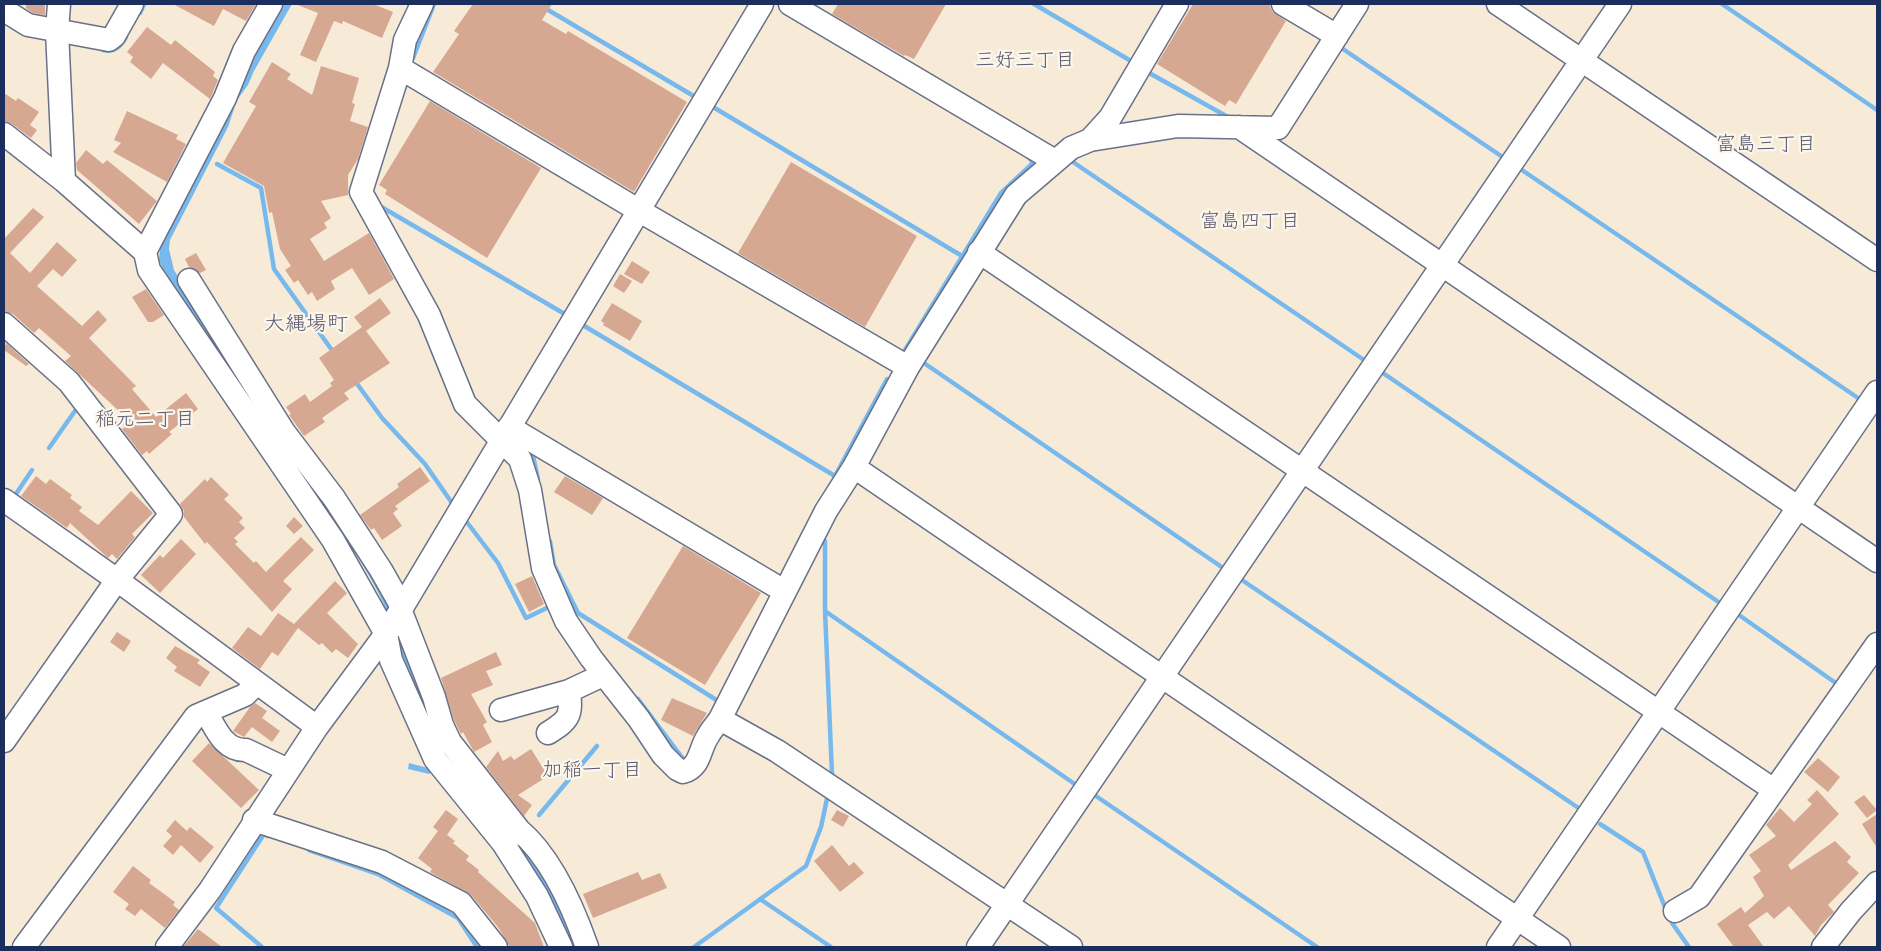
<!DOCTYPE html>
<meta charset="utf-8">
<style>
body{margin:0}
#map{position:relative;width:1881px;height:951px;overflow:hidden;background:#f7ebd8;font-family:Dekko,sans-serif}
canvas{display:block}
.frame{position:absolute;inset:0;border:5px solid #1b2f5e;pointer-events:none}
</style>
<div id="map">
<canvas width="1881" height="951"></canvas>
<div class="frame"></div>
</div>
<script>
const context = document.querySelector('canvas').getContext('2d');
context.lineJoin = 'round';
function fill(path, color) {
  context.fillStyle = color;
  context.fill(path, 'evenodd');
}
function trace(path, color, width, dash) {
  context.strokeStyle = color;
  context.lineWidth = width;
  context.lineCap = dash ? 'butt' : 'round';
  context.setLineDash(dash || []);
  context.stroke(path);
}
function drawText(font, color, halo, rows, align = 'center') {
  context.font = font + ' Dekko,"Klee One",sans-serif';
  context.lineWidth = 4.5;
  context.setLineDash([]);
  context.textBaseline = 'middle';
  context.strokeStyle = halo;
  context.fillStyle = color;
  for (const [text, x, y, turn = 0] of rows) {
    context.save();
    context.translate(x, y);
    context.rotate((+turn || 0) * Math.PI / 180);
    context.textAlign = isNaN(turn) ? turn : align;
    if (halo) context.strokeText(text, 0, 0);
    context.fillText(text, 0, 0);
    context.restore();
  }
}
fill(new Path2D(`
 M280,4H292L254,71L248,85L237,100L228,127L170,240L169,249L174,270L195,304L385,587L438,731L535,856L579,947H569L446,762L429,774L408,769L409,763L432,769L399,652C392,597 338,528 306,483C275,438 243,393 212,348L204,331L164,272L159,260L161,239Z`), '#77b9ec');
trace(new Path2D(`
 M538,4L692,95
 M1034,4L1131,61
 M1722,4L1877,110
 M140,13L144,4
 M1340,47L1507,160
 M103,50C115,53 121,46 126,37
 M413,58L434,4
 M1151,74L1228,117
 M713,107L962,256
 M1073,162L1364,360
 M217,164L261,188L274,269L334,353
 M1516,166L1861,400
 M378,205L563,313
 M581,324L835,476
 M905,350L1001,193L1033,163L1028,156
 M924,363L1226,570
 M1380,371L1720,603
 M355,381L382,418L425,464L452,503
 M49,448L77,408
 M525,449L533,456L538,479
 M834,478L887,379
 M14,497L32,470
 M466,521L498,563L526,618L553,605
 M550,541L554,565L578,613L718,701
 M825,541V611L832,775
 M1239,578L1580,809
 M825,611L1079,787
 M1739,615L1840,686
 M638,699L684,760H688
 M1093,794L1317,947
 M539,815L597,746
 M1600,824L1643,852L1666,910
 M309,850L378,874L458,918L477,947
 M760,899L831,947
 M1677,919L1672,923L1689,947
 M262,947L216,908L264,834L268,836
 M694,947L806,866L821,827L828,794`), '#77b9ec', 4.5);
fill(new Path2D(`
 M26,4H45V15L33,13L26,8Z
 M173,4H256L246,21L223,9L214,26Z
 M295,4H373L393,12L382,38L343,21L342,24L334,21L316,62L300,55L318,13Z
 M473,4H552L542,20L566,34L568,31L687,102L634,192L433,72L459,34L454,31Z
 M838,4H946L914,59L905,55L904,56L832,14Z
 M1193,4H1269L1272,11L1286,21L1236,104L1229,100L1225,106L1157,64Z
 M147,27L171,45L175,40L215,72L213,76L218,80L210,99L163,63L151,79L130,62L133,57L127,52Z
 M272,62L291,74L287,79L312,95L321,66L359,78L352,103L355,104L350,121L368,127L358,159L348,175V195L321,201L331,218L324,223L327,228L310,239L324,261L369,233L394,279L369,295L352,268L331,281L335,289L317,301L312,292L308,295L298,280L294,283L285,270L291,266L280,249L272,212L269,213L264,186L223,163L256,106L249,102Z
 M4,93L16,101L18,98L39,112L30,125L37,130L31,138L12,124L4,121Z
 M430,101L541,168L487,258L385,194L387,190L379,185Z
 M127,111L178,135L176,139L186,144L167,182L113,152L121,143L114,140Z
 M86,150L103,164L107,160L157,201L139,224L77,170L76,163Z
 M791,162L917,236L865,327L738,253Z
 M33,208L44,217L10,253L30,273L57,242L77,260L62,277L53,269L37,286L82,326L98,310L107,320L89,338L136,386L132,389L156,417L186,393L198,409L169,432L172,434L149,454L147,451L142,455L122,429L125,427L116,416L120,412L65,361L71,356L39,328L34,333L13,314L4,311V239Z
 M196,253L206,270L200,273L189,267L185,259Z
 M632,261L650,272L642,284L624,274Z
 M620,274L632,281L624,293L613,286Z
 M146,289L164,315L153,322H148L132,297Z
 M380,298L391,313L366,331L390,363L344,393L349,399L322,418L325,422L304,436L289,415L291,414L286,407L305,394L310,402L332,386L330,383L334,380L319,358L362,327L354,317Z
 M612,303L642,321L630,341L603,325L604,323L601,321Z
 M6,343L29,364L26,366L4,350Z
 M420,467L430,481L395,506L398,509L393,513L402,526L382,540L374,528L371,530L360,515L399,487L397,484Z
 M36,476L46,484L50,479L72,495L70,498L82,507L79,511L98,525L131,491L153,513L132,534L135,537L117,559L112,554L108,558L70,523L67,528L21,496Z
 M565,476L603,498L592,515L554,492Z
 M211,477L229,495L224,499L243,518L239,522L245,528L234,538L238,542L235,544L254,563L256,561L266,572L301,537L314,550L283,581L292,589L272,612L207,542L205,544L184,517V511L180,504L205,479L207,482Z
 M294,517L303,526L294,534L286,526Z
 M181,539L196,554L160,593L141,575L160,555L163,558Z
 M683,546L761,593L705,685L627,638Z
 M532,576L544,604L529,612L515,584Z
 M335,581L347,593L327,613L358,644L348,658L336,649L332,653L322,643L319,645L298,628L278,656L272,652L260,669L232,648L248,627L261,636L278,613L294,624Z
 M117,632L131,641L124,652L110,642Z
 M175,646L200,660L197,663L210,672L200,687L174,671L177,667L166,658Z
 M496,652L502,665L486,671L493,685L471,694L487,722L483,725L492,742L474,752L463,732L461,734L454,720L441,678Z
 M672,698L707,713L693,736L661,720Z
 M255,703L267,711L262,718L280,731L272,742L252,727L244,737L233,731L250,707Z
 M209,743L259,790L241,808L192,761Z
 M531,749L548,776L518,795L532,805L524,816L486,767L498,751L503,761L511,756L514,760Z
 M1818,758L1840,777L1828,792L1804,772Z
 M1817,790L1839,814L1788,865L1791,870L1835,841L1851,857L1847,862L1859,873L1828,905L1834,912L1821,925L1815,936L1789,906L1774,919L1767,912L1748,925L1764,947H1734L1717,924L1741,907L1745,913L1764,896L1753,877L1761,871L1749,855L1776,836L1766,825L1780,808L1794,822L1812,804L1807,800Z
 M1864,795L1877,810L1867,818L1854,802Z
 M446,810L458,819L447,835L455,841L453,843L469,856L466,860L479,870L478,872L535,923L544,947H510L498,927L471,895L430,872L432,869L418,858L438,831L433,827Z
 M837,810L849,816L843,827L831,820Z
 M1877,814V848L1862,824Z
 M175,820L187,831L190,827L214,847L200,863L181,845L173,855L163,846L172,836L166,831Z
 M832,845L849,866L854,862L864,873L840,892L814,861Z
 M133,866L151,880L149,883L175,902L173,905L179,910L165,928L141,909L135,916L125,909L129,904L113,892Z
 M638,872L642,880L660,873L667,888L593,918L583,894Z
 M198,929L222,947H183Z`), '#d6a891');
const minor = new Path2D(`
 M59,4L57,31L64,181
 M422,4L405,40L400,68L361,192L429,315L465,404L520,459L530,490L543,568L566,621L591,658L639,719L663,755L677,769L683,772C701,767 699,749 708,736C711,730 716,725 720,719L826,511L854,467L908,367L1016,195L1071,148L1090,140L1178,126L1278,128L1357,4
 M790,4L1055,161
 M1283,4L1337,36
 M1498,4L1877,260
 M4,10L28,25L109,40L114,36L132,4
 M400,68L638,210L908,367
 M1239,127L1877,561
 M4,134L64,181L145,252L149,270L333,540L386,634L391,660L435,759L503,843L537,896L561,947
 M1090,140L1110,118L1177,4
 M145,252L225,98L244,51L271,4
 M979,252L1774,790
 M189,280L284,432L334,498L381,570L402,607
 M4,324L69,382L171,514L117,580L4,741
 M509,427L784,591
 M854,467L1559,947
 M4,500L117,580L317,727
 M400,609L434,697L442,725L450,742L519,830
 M501,710L569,691L603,675
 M206,712C216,729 224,751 246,750L288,770
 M720,719L777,751L1071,947
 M548,733C569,720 572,716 569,691
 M254,820L382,862L461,903L496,947
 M507,839L519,830C552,858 573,907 587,947
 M1675,911L1699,897L1877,644
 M24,947L196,716L245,695L256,684
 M167,947L210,890L317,727L388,631L762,4
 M978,947L1620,4
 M1498,947L1877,392
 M1823,947L1851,911L1877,883`);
trace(minor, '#687189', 25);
trace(minor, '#fff', 22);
drawText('20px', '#5c5970', '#fbf7ec', [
 ["三好三丁目",1025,63],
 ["富島三丁目",1766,147],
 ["富島四丁目",1250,224],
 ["稲元二丁目",145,422],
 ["加稲一丁目",592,773]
]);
drawText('21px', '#5c5970', '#fbf7ec', [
 ["大縄場町",306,327]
]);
</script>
